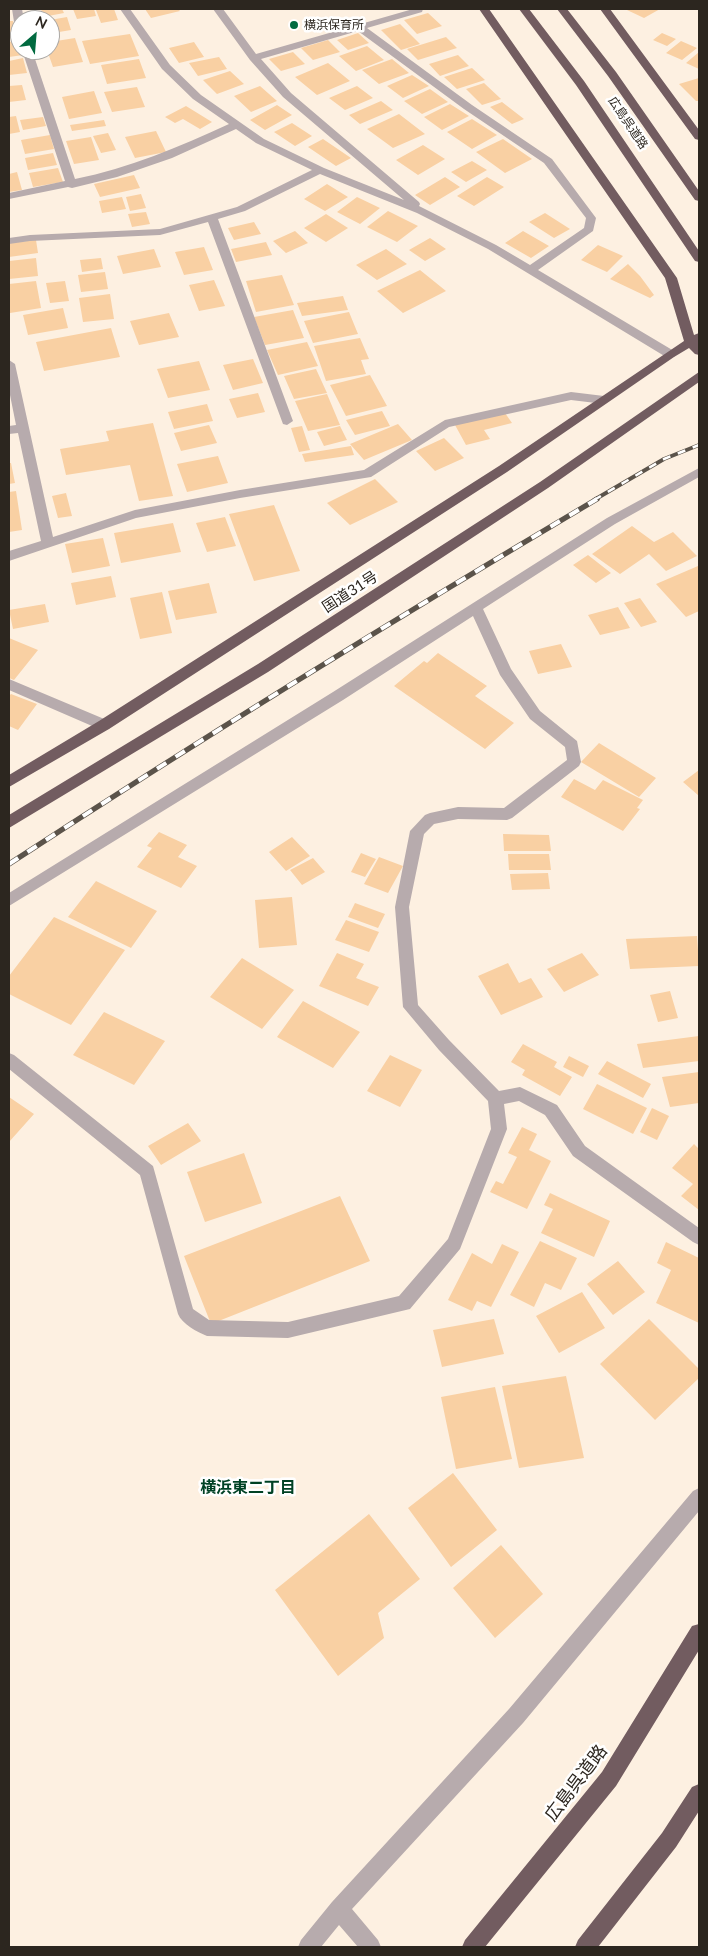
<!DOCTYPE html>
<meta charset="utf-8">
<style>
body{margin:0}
#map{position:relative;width:708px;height:1956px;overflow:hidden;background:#fdf0e1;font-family:Lato,sans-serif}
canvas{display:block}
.frame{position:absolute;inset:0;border:10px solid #2c261f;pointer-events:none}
.north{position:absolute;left:10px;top:10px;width:50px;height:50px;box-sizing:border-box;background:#fff;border:1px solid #aba8a5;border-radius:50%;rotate:27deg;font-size:14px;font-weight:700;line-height:20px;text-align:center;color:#2c261f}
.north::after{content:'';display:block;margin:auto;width:18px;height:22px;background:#016a40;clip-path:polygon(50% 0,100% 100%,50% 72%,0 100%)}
</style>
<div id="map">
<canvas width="708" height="1956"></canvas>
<div class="frame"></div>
<div class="north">N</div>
</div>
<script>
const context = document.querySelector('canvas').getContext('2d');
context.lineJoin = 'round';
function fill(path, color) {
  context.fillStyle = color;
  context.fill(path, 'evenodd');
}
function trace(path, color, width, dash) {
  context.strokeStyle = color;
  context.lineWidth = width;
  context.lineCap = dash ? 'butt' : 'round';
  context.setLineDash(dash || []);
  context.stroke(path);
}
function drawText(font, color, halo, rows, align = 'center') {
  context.font = font + ' Lato,"Noto Sans JP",sans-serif';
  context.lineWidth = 5;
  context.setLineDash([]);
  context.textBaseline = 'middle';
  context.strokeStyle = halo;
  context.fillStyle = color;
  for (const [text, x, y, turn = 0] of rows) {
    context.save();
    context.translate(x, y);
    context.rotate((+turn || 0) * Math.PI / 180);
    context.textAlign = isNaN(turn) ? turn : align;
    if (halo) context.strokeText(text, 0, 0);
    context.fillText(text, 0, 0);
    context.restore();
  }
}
fill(new Path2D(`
 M41,9H62L64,13L43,17Z
 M73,9H94L96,16L77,19Z
 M114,9L118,20L101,23L96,10Z
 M145,9H178L180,11L151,18Z
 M629,9H660L644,18L627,10Z
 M428,13L442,26L417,34L404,20Z
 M67,17L71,30L53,33L50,20Z
 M9,21H13L17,37L9,38Z
 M400,24L420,44L401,50L381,30Z
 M358,33L369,43L348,50L337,40Z
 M662,33L676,39L667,46L653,40Z
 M130,34L139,56L90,64L82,41Z
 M446,37L457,48L418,60L407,49Z
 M75,38L83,62L53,67L47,50H50V42Z
 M328,40L340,52L313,60L301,48Z
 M19,41L23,55L9,57V42Z
 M681,41L697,48L682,60L666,53Z
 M194,42L204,57L179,63L169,48Z
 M367,46L384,60L356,71L339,56Z
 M293,52L305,64L281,71L269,59Z
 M699,52V69L686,63Z
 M458,55L469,66L440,76L429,64Z
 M219,57L227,69L198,76L189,63Z
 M23,58L27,73L9,75V61Z
 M139,59L146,78L107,84L101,65Z
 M392,59L409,73L379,84L362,70Z
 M328,63L350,81L317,95L295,77Z
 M472,68L485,80L457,89L444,77Z
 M230,71L244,84L217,94L203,80Z
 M412,75L429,86L403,98L387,86Z
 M699,78V101H696L679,84Z
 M484,83L501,99L482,105L466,89Z
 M22,85L26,100L9,102V86Z
 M260,86L277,101L251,112L234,96Z
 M357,86L373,98L345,110L329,98Z
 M137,87L145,107L112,112L104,92Z
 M430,89L448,102L422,114L404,101Z
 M94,91L102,113L69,119L62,97Z
 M381,101L393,110L360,124L349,115Z
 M502,102L524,119L512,124L490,107Z
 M450,104L469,116L442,130L424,117Z
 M277,105L292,115L265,130L250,120Z
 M186,106L212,122L200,129L183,119L175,123L165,117Z
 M399,114L425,134L393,148L367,129Z
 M16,116L20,132L9,134V117Z
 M43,117L46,126L23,130L20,120Z
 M472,119L497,135L472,149L447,132Z
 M104,120L106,126L72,131L70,125Z
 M292,123L312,136L295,146L274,132Z
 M156,131L166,152L135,158L125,137Z
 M108,133L116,150L101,153L93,136Z
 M50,135L54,149L25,154L21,140Z
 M91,137L99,160L74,164L66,141Z
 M323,139L351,158L336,166L308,147Z
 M503,139L532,159L505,173L476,152Z
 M423,145L445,159L418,175L396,160Z
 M53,153L57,165L28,170L25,158Z
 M472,161L487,170L466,182L451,172Z
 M58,168L63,182L33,187L29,173Z
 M17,172L22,190L9,192V174Z
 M134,175L140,188L100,197L94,184Z
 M445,177L460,187L430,205L415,195Z
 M487,177L504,187L474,206L457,196Z
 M327,184L348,197L325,211L304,199Z
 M141,194L146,208L130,211L126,197Z
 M122,197L126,209L102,213L99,201Z
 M357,197L380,208L360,224L337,212Z
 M388,211L418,226L397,242L367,227Z
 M146,212L150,224L132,227L128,214Z
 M545,213L570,229L554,238L529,222Z
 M326,214L348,228L326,242L304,228Z
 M254,222L261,234L234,240L228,228Z
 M295,231L308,243L286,253L273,241Z
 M523,231L549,246L531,258L505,243Z
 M430,238L446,249L425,261L409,250Z
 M36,240L38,253L9,257V243Z
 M266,242L272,255L236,262L231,249Z
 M598,245L623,256L607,272L581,260Z
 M204,247L213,270L184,275L175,252Z
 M154,249L161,267L123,274L117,256Z
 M386,249L407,264L377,280L356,265Z
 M36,258L38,276L9,279V261Z
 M101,258L103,269L82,272L80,260Z
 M628,264L640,276L654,295L650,298L610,279Z
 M420,270L446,291L403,313L377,291Z
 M105,272L108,289L81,292L78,275Z
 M282,275L294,305L256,312L246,281Z
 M214,280L225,306L199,311L189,285Z
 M36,281L41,308L10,313L9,284Z
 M65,281L69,301L50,303L46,283Z
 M110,294L114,319L83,322L79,298Z
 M343,296L348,310L302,316L297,303Z
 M63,308L68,328L28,335L23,315Z
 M293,310L304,338L265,345L254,317Z
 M349,312L358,334L313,343L304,321Z
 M169,313L179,337L139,345L130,321Z
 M111,328L120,357L44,371L36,342Z
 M360,338L369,359L361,360L366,374L326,381L314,346Z
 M307,342L318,366L278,375L267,350Z
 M253,359L263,383L233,390L223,365Z
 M199,361L210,390L168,398L157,369Z
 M316,369L327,393L294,399L284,376Z
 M370,375L387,406L346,416L330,385Z
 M258,393L265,412L237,418L229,399Z
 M327,394L340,425L308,431L295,401Z
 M207,404L213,421L174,429L168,412Z
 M382,411L390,426L355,435L346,420Z
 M505,413L512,423L484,430L490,439L466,445L455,425Z
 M153,423L173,496L139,501L130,465L66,475L60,449L109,441L106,431Z
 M398,424L412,440L364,460L350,444Z
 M209,425L217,443L181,451L174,433Z
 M302,426L310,450L299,452L291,428Z
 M340,426L347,440L324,446L317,432Z
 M444,438L464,458L435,471L416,451Z
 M351,446L354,455L305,462L302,454Z
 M218,456L228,483L187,492L177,464Z
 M9,463H11L15,483L9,484Z
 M375,479L398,502L350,525L327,503Z
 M16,491L22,530L9,532V492Z
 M66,493L72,516L58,518L52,496Z
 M274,505L300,571L254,581L229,514Z
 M225,517L236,546L207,552L196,523Z
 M173,523L181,552L121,563L114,533Z
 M632,526L654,542L673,532L697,556L666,571L649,554L620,574L592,554Z
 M103,538L110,566L72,573L65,544Z
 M588,555L611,573L596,583L573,565Z
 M698,566L699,611L686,617L656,584Z
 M111,576L116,597L76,605L71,583Z
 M209,583L217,613L176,620L168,591Z
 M162,592L172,633L140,639L130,598Z
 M640,598L657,622L641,627L624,603Z
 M45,604L49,622L13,629L9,610Z
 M618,607L630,628L600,635L588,615Z
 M9,638L38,650L14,680L9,678Z
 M561,644L572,667L538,674L529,651Z
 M438,653L487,686L475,696L514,723L485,749L394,686L424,661L427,663Z
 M11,694L37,704L18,730L9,726V696Z
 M599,743L656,778L639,797L581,762Z
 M699,770V796L683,782Z
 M574,779L595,790L603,780L643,800L637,808L640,809L623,831L561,797Z
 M159,832L187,845L178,857L197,866L181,888L137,867L152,848L147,846Z
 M503,834L549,835L551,851H504Z
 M292,837L310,856L286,871L269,852Z
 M361,853L376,859L365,877L351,872Z
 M508,854H549L551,870H509Z
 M379,857L403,866L388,893L364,884Z
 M313,858L325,872L302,885L290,870Z
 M548,873L550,889L512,890L510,874Z
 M96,881L157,911L131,948L68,917Z
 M292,897L297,945L259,948L255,900Z
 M355,903L385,914L378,928L348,917Z
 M54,917L125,950L71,1025L9,994V976Z
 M346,920L379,932L369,952L335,940Z
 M697,936L699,966L630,969L626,939Z
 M337,953L364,964L356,978L379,987L368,1006L319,986Z
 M582,953L599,975L564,992L547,969Z
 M242,958L294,990L262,1029L210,997Z
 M508,963L519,983L531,978L543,997L501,1015L478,976Z
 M670,991L678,1018L658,1022L650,995Z
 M303,1001L360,1032L333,1068L277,1037Z
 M104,1012L165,1041L134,1085L73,1055Z
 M699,1036V1061L643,1068L637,1044Z
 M523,1044L557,1062L554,1067L572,1077L560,1096L522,1075L525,1070L511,1062Z
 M390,1055L422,1070L400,1107L367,1091Z
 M569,1056L589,1066L583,1077L563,1067Z
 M607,1061L651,1084L643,1098L598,1074Z
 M699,1072V1103L670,1107L662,1077Z
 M597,1084L647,1108L633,1134L583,1109Z
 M9,1097L34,1114L9,1142Z
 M652,1108L669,1116L657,1140L640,1132Z
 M188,1123L201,1141L161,1165L148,1146Z
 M522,1127L537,1134L529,1150L551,1161L527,1209L490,1192L496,1181L503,1184L517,1157L508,1153Z
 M694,1144L699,1149V1210L681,1196L693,1184L672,1168Z
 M244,1153L262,1203L205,1222L187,1172Z
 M550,1193L610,1221L594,1257L541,1233L553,1209L544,1205Z
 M340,1196L370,1261L211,1324L184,1256Z
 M540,1241L577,1258L561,1290L545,1283L534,1307L510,1295Z
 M666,1242L699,1258V1323L656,1303L671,1270L657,1263Z
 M502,1244L519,1252L491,1307L477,1301L472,1311L448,1300L472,1253L492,1264Z
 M618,1261L645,1292L613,1315L587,1284Z
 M582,1292L605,1328L559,1353L536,1316Z
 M494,1319L504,1354L442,1367L433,1330Z
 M649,1319L699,1369V1378L655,1420L600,1364Z
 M566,1376L584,1458L519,1468L502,1386Z
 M495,1387L512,1459L456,1469L441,1397Z
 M453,1473L497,1530L451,1567L408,1508Z
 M369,1514L420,1579L378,1613L384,1638L338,1676L275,1590Z
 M501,1545L543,1594L495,1638L453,1588Z`), '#f9d0a3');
fill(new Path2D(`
 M12,9H22L24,20H20V31L15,28Z
 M120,9H130L170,65L201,95L264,139L324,168L404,200L283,97L250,60L213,9H223L256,54L413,9H423L422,12L367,28L472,105L552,159L596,218L593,231L538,270L674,351L676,354L674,357H666L488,249L417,213L320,174L245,211L218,219L293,421L287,425L283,424L208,222L160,235L30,241L9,244V238L30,235L160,229L237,207L312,170L256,143L236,129L172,158L117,177L72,188L68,187L9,199V193L65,181L22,50H32L75,179C130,168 179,147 229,124L193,99L162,69ZM358,31L464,109L544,163L586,218L584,228L530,265L496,245L419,206L420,204L419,202L291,93L261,59Z
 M9,360L15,364L53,537L135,510L240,490L364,470L445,420L571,392L604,396L610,400L604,404L571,400L449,427L371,477L240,498L136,518L9,561V551L41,541L18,433L9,434V426L16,425L9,390Z
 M699,468V477L615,524L483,609L511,669L540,711L577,741L581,762L579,766L512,818L507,820L458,819L434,824L424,834L409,907L418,1005L449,1040L499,1091L520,1087L557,1105L585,1146L699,1228V1245L693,1242L573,1156L545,1115L519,1101L504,1104L507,1129L460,1249L410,1309L288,1338L207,1336C197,1332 182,1324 178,1314L140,1175L9,1069V1053L14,1055L153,1166L193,1309L209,1320L288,1322L399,1296L448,1239L491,1129L488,1101L439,1050L403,1007L395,907L410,831L425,815L430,813L458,807L504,808L567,760L565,747L530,719L500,675L473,616L343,700L9,906V893L333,692L607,518Z
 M9,679L109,721L111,725L109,729L104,730L99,729L9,690Z
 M699,1488V1511L523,1723L352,1909L378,1940L381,1947H358L339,1925L321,1947H298L301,1940L332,1902L509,1709L693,1491Z`), '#b7abad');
fill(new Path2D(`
 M479,9H489L677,278L694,335L699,333V355L695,354L689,348L674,357L507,472L109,729L9,787V775L99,721L499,466L684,341L665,278Z
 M519,9H529L584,81L699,251V262L695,261L576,85Z
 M557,9H567L616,72L699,191V201L695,200L608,76Z
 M600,9H610L699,130V140L695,139Z
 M699,372V382L548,488L268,672L9,828V815L258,664L540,482Z
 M699,1624V1650L616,1786L485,1947H462L465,1940L602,1772L692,1626Z
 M699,1784V1811L676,1847L598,1947H575L578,1940L662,1833L692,1787Z`), '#725c60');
const railFar1 = new Path2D(`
 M594,500L664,459L699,445`);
const rail = new Path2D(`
 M9,864C202,738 398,617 597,499`);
trace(railFar1, '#5b534a', 4);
trace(rail, '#5b534a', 5.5);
trace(railFar1, '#fff', 2.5, [8]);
trace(rail, '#fff', 4, [11]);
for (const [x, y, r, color] of [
 [294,25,5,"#016a40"]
]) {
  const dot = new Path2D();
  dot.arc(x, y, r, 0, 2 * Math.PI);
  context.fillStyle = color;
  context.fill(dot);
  trace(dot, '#fff', 2);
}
drawText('12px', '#2c261f', '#fff', [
 ["横浜保育所",304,25]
], 'left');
drawText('12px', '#2c261f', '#fff', [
 ["広島呉道路",628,123,56]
]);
drawText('15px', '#2c261f', '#fff', [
 ["国道31号",350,592,-33]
]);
drawText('bold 16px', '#004225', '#fff', [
 ["横浜東二丁目",248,1488]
]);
drawText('18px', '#2c261f', '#fff', [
 ["広島呉道路",576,1783,-53]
]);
</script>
